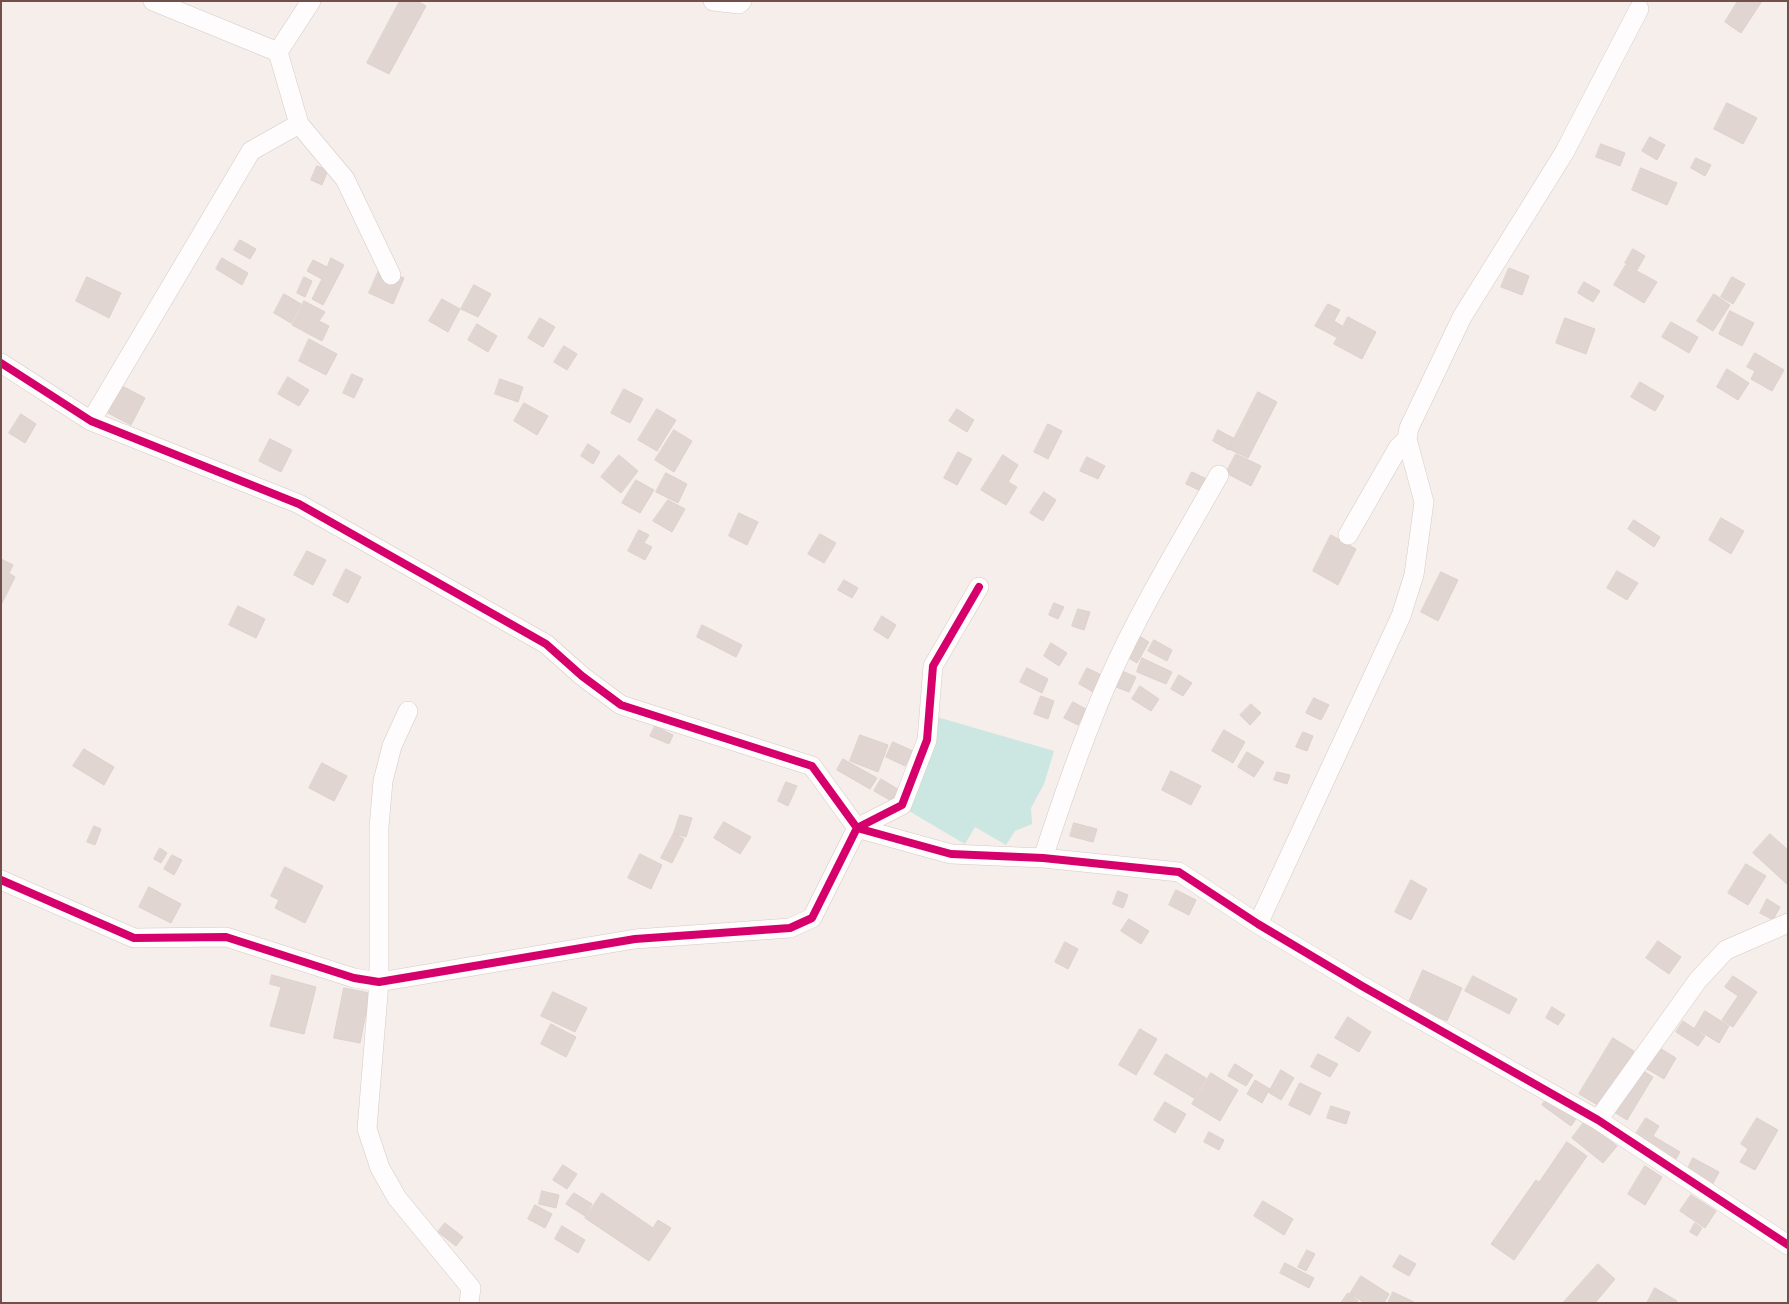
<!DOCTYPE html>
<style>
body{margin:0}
#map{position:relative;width:1789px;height:1304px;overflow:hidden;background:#f5eeea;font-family:"IBM Plex Sans",sans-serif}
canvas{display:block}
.frame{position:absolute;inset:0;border:2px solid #71504c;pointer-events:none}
</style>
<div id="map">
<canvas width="1789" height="1304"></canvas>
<div class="frame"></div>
</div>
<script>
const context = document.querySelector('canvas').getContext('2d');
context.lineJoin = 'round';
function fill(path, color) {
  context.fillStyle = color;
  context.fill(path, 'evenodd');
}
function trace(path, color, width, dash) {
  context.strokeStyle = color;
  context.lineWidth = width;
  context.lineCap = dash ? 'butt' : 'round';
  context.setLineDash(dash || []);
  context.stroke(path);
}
fill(new Path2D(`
 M937,717L1054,751L1044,784L1031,808L1032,824L1015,831L1006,845L975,827L965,844L909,811Z`), '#cce6e2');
const building = new Path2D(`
 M400,1H417L426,6L389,74L367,63Z
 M1738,1H1762L1741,33L1725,22Z
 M1727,103L1757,118L1743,144L1714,129Z
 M1650,137L1665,145L1657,160L1642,151Z
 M1601,144L1625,153L1620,166L1596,157Z
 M1696,158L1711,165L1705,176L1691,168Z
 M317,166L328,170L322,185L311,180Z
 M1641,168L1677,183L1667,205L1632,190Z
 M240,240L256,249L250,259L234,250Z
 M1633,249L1645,256L1637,270L1625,263Z
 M222,258L248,273L242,285L216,269Z
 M331,258L344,265L323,305L312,299L322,279L307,271L313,260L327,267Z
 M1626,265L1657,282L1644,303L1614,285Z
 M380,268L404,278L393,304L369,293Z
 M1509,268L1529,276L1522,295L1501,287Z
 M87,277L121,293L109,318L76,301Z
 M304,277L312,281L305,297L297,293Z
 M1732,277L1745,284L1733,304L1721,297Z
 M1584,282L1600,291L1593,302L1578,293Z
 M474,285L491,294L478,317L461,309Z
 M284,294L301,304L291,323L274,313Z
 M1714,294L1730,305L1713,331L1697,321Z
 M442,299L460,309L448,332L429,321Z
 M304,301L325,312L319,321L329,326L322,341L292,325Z
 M1328,304L1340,310L1334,321L1342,326L1336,337L1315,326Z
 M1730,311L1754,323L1742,346L1719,334Z
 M1348,317L1376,332L1362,359L1334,344Z
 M540,318L555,327L543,347L528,338Z
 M1565,318L1595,329L1586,354L1556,343Z
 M1671,322L1698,337L1689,353L1662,337Z
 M477,324L497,336L488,352L468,340Z
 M309,339L337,354L326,375L299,361Z
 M564,346L577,354L567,370L554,362Z
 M1755,353L1784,370L1772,391L1751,379L1755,371L1747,367Z
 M1727,369L1749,383L1738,400L1717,387Z
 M352,374L363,379L354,398L343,393Z
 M288,377L309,390L299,406L278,394Z
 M500,379L523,387L518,402L495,394Z
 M1640,382L1664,396L1655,411L1631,397Z
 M122,386L145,398L131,425L108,413Z
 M624,389L643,399L630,423L611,413Z
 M1258,392L1277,402L1248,458L1229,449Z
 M524,403L548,416L537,435L514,421Z
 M657,409L676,420L657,451L638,440Z
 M957,409L974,420L967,432L949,421Z
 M21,414L36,424L25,443L9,433Z
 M1048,424L1062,431L1048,459L1034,452Z
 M674,430L692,441L674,472L655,460Z
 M1218,430L1235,439L1229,450L1213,441Z
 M270,439L292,450L281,472L259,461Z
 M588,444L600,452L593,464L581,456Z
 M958,452L972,459L957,485L944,478Z
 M1236,454L1261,466L1251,486L1226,473Z
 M619,455L638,471L621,493L601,477Z
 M1003,455L1018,465L1008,482L1017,487L1006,505L981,490Z
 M1087,457L1105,466L1098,479L1080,471Z
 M1192,472L1209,480L1203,492L1186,484Z
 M666,473L687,484L678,503L656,492Z
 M636,480L654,490L640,513L622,503Z
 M1044,492L1056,500L1043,521L1030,513Z
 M668,500L685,509L672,532L653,521Z
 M739,513L758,522L747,545L729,536Z
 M1721,518L1744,531L1731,554L1709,540Z
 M1634,520L1660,537L1654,547L1628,529Z
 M639,530L649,535L644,543L652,547L645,560L628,551Z
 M820,534L836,543L824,563L808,554Z
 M1331,535L1356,549L1338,585L1313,571Z
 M307,551L326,560L313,585L294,575Z
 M1,559L13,565L9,573L15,577L1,605Z
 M346,569L361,577L348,603L333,595Z
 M1617,571L1638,583L1627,600L1607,588Z
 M1441,572L1458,580L1438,621L1421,612Z
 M844,580L858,588L852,598L838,590Z
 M1054,603L1064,607L1058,619L1049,615Z
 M238,606L265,619L256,638L229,625Z
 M1078,609L1090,612L1084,630L1072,626Z
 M882,616L896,625L888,639L874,630Z
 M702,625L742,645L736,657L697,637Z
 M1137,635L1149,642L1137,663L1125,656Z
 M1154,640L1172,650L1167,661L1148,651Z
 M1051,643L1067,653L1059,666L1044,656Z
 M1142,658L1172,672L1166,684L1137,672Z
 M1108,665L1136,677L1129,692L1103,682Z
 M1027,668L1048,679L1042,693L1020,682Z
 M1087,668L1106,677L1097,694L1079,684Z
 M1179,675L1192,683L1183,696L1171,689Z
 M1140,686L1159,699L1151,711L1132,699Z
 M1041,696L1054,701L1048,719L1034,714Z
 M1314,698L1329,705L1321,720L1306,713Z
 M1073,702L1086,709L1078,725L1064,718Z
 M1251,704L1261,713L1250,725L1240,715Z
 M655,726L673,735L669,744L650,736Z
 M1224,730L1245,742L1233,763L1212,751Z
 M1303,732L1313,736L1307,751L1296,747Z
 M860,735L888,745L878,772L850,761Z
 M893,742L913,751L905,766L886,757Z
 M84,749L114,767L104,785L73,766Z
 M1247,752L1264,762L1254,777L1238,767Z
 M843,759L877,778L870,789L837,770Z
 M322,763L347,776L334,801L309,788Z
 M1171,771L1201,786L1191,805L1162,790Z
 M1277,772L1290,775L1287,784L1274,780Z
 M881,779L901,791L895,803L874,791Z
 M786,782L797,786L788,806L778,801Z
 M680,815L692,818L686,837L674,833Z
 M724,822L751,837L740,854L714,838Z
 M1074,823L1097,829L1093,842L1070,836Z
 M94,826L101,829L95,845L87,842Z
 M674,833L684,839L672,863L661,858Z
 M1770,834L1788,850V885L1753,853Z
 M160,848L167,853L161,863L154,859Z
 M640,854L662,865L651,889L628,878Z
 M172,855L182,860L174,875L164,869Z
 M1746,864L1766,876L1748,905L1728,893Z
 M285,867L323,886L305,923L275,908L279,900L271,896Z
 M1411,880L1427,889L1411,920L1395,912Z
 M149,887L181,904L171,923L139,907Z
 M1176,890L1196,900L1189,915L1169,905Z
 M1118,891L1128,895L1123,908L1113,904Z
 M1767,899L1780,907L1773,920L1760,913Z
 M1129,919L1149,931L1141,944L1121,931Z
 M1658,941L1681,957L1669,974L1646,958Z
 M1065,942L1078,949L1068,969L1055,962Z
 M1423,970L1462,988L1447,1021L1408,1004Z
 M272,975L316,987L304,1034L270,1026L281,987L270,984Z
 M1473,976L1517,999L1509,1014L1465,991Z
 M1733,976L1757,992L1733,1027L1722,1020L1738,996L1725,987Z
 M344,988L370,993L360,1043L334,1038Z
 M553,992L587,1008L575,1032L541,1016Z
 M1552,1007L1565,1015L1558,1025L1546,1018Z
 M1705,1011L1729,1026L1719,1043L1695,1028Z
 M1348,1017L1371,1032L1359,1052L1335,1038Z
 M1683,1021L1705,1036L1698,1046L1676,1032Z
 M551,1024L576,1037L566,1057L541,1044Z
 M1140,1029L1157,1039L1136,1075L1119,1065Z
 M1613,1038L1634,1051L1601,1107L1579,1094Z
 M1655,1045L1676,1058L1664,1079L1642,1066Z
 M1166,1054L1206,1078L1194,1098L1154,1074Z
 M1318,1054L1338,1064L1330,1077L1311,1067Z
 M1235,1064L1253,1075L1246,1086L1228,1076Z
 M1640,1069L1653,1077L1627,1120L1614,1112Z
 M1281,1070L1294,1078L1281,1100L1268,1092L1262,1103L1247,1094L1255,1080L1270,1089Z
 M1211,1073L1238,1090L1220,1121L1192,1104Z
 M1300,1083L1321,1093L1310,1115L1289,1105Z
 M1551,1093L1580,1113L1571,1126L1542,1105Z
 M1165,1102L1186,1114L1175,1133L1154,1120Z
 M1331,1106L1350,1112L1346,1124L1327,1118Z
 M1646,1118L1659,1126L1653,1136L1680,1152L1673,1164L1632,1140Z
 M1757,1118L1778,1130L1755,1170L1740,1162L1748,1149L1741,1144Z
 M1585,1121L1617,1146L1603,1163L1572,1138Z
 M1209,1132L1224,1140L1219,1150L1204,1142Z
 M1567,1142L1587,1156L1514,1260L1491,1244L1536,1180L1539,1182Z
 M1693,1158L1719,1172L1711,1187L1685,1174Z
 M563,1165L577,1174L567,1189L553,1180Z
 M1645,1166L1662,1177L1645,1205L1628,1194Z
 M542,1191L559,1195L556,1208L539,1204Z
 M574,1193L592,1204L585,1216L566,1204Z
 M602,1193L653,1228L658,1220L671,1228L649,1261L585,1218Z
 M1691,1195L1716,1211L1705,1228L1680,1211Z
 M1263,1201L1293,1219L1284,1235L1254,1216Z
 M535,1205L552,1214L545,1228L528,1219Z
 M445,1223L463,1237L456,1246L438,1232Z
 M1695,1223L1702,1228L1697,1236L1690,1232Z
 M562,1226L585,1240L578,1253L555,1239Z
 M1307,1250L1315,1254L1306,1271L1298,1267Z
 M1400,1255L1416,1264L1409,1276L1393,1267Z
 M1285,1263L1314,1278L1309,1288L1280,1273Z
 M1598,1264L1615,1279L1595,1303H1563Z
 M1361,1276L1389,1294L1384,1303H1365L1350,1294Z
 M1655,1288L1677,1301L1676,1303H1647Z
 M1393,1292L1414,1302V1303H1388Z
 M1348,1293L1358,1301L1357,1303H1341Z`);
fill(building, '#e1d5d1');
trace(building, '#ded0cc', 1);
const minor = new Path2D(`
 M153,1L278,52
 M311,1L278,52L299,124L345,179L391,275
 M713,1L739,4L742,1
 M1,363L91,421L299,504L546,644L582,676L621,705L812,766L857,828L951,854L1043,858L1179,872L1258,924L1362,986L1598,1120L1788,1245
 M91,421L251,151L299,124
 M1348,535L1398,448L1407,439
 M408,711L392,746L383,781L379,827V982L367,1129L380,1168L397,1198L471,1288L469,1303
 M1043,858C1063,797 1083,738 1109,679C1140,609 1181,542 1219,475
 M1,880L134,938L226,937L354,978L379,982L635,939L790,928L812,918L857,828L902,805L927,740L933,666L979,587
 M1258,924L1401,616L1414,575L1424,502L1407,439L1409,428L1462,317L1564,153L1639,9
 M1598,1120L1698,980L1726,950L1788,923`);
trace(minor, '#d4cac7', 20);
trace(minor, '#fefcfc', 19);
trace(new Path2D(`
 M1,363L91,421L299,504L546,644L582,676L621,705L812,766L857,828L951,854L1043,858L1179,872L1258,924L1362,986L1598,1120L1788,1245
 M1,880L134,938L226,937L354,978L379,982L635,939L790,928L812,918L857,828L902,805L927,740L933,666L979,587`), '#d6006c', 8);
</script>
